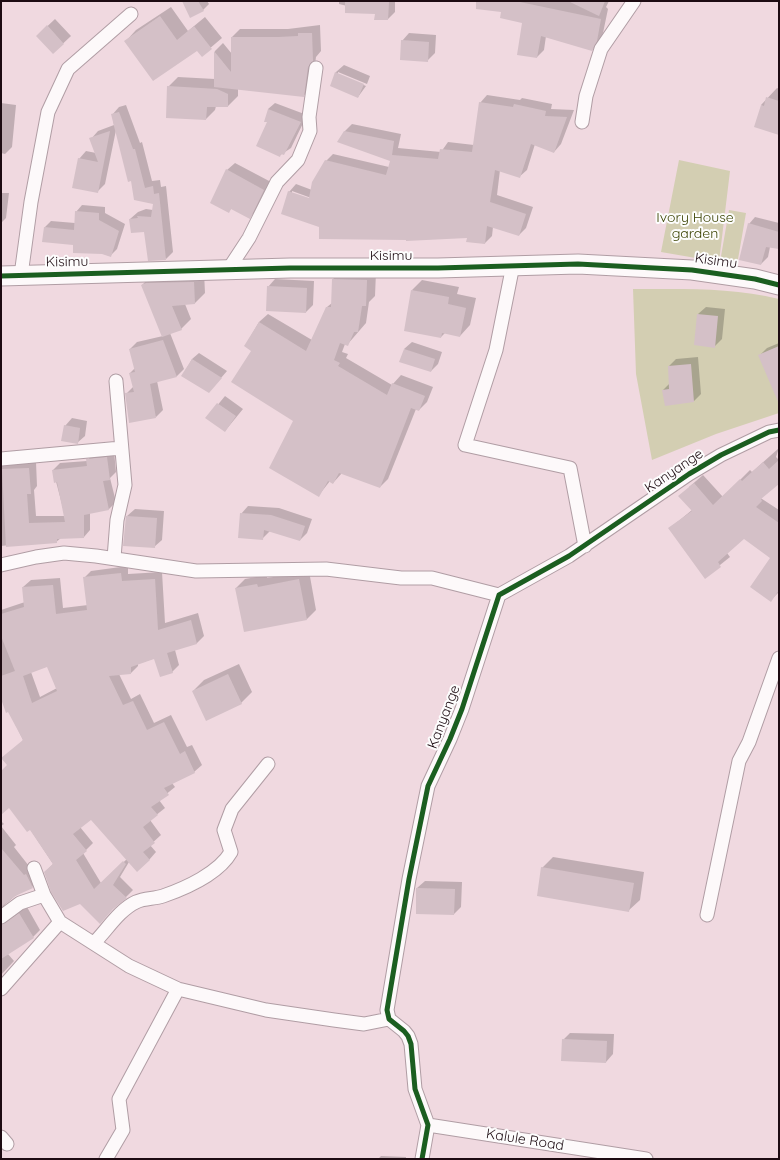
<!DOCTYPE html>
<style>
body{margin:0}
#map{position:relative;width:780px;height:1160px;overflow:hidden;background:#f0d9e0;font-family:Quicksand,sans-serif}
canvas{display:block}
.frame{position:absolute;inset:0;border:2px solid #1d0b12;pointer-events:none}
</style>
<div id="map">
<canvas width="780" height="1160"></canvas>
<div class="frame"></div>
</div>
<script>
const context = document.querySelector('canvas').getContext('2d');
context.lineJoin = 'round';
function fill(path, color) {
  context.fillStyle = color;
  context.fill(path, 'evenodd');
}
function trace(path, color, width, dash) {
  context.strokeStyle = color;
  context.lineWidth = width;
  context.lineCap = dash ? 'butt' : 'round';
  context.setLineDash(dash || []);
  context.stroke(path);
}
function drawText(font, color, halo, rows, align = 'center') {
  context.font = font + ' Quicksand,sans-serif';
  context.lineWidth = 4;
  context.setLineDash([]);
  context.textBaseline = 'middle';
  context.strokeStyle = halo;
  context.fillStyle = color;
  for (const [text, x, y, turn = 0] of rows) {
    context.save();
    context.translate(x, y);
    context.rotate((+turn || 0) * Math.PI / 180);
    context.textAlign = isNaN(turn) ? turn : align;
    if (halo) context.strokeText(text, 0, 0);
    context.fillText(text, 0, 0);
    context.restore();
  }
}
fill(new Path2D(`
 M679,160L730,171L719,262L661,252Z
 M729,210L746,213L737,265L720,262Z
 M633,289C682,289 731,287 779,299V413L716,434L652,460L636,374Z`), '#d3ceb2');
fill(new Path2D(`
 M183,1H207L209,4L203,10Z
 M339,1H395V12L388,19L376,13L339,4Z
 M490,1H609L606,7L608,9L603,33L599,42L592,50L546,36L544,50L537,57L523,22L502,11Z
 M171,7L188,31L205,17L222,38L202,55L197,49L126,41L136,30Z
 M55,19L71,36L53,53L37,36Z
 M320,25L321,51L316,57L312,88L303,96L238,89V96L228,106H216L215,110L206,119L168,87L178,77L215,79V51L223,43L232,54V37L240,29H288Z
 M409,33L436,35L435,53L427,61L402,41Z
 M344,65L370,76L367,84L338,72V74L366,86L358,97L331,85L336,72Z
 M777,88L779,89V134L761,105Z
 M487,95L520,100L522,98L552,104L551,109L574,110L561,144L554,152L535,144L527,170L519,177L500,170L497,195L533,207L526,228L519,235L493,227L492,236L485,243L468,237L407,239L320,227L289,192L296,184L312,190L326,161L333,154L389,167L391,160L344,132L352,124L401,134L398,148L441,152L448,142L474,145L480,103ZM292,191L314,199V201L292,193Z
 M1,103L16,105L12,147L5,154L1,153Z
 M275,103L307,115L291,148L279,156L268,122V109Z
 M126,105L140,143L142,142L152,181L160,180L161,187L166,186L173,252L166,259L145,231L130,219L138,212L146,209L153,210L154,203L132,180L116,130L105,184L97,192L79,159L86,151L96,153L91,139L98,131L114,125L112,115L119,107Z
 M235,163L271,182L257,210L249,218L232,208L229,211L227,170Z
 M1,193H9L6,218L1,223Z
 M82,205L105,207V213L125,224L117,249L110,256L74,244L44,228L51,221L75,223L76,212Z
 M755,217L779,223V248L770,247L768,257L761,264L749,224Z
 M342,271L376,272L375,296L369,302L366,323L347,345L345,344L342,352L348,354L346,358L392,385L401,375L433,387L427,402L419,410L416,409L388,479L380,487L342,473L333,483L330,481L319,495L294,420L252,350L245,346L259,322L268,314L312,340L327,307L332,303L333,279Z
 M204,272L205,293L195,303L185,304L191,319L181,329L170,333L184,369L177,376L157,381L163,410L156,417L126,394L134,386L130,373L135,368L130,349L137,342L163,336L142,285L152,275Z
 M275,279L314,281L313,305L306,312L268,287Z
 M422,280L459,287L457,294L476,298L470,325L460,336L445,333L441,337L412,290Z
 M706,307L725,309L722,339L714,347L698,314Z
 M412,342L442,352L438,364L431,371L404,349Z
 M779,343V380L759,356L767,348Z
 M199,353L227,371L209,392L183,375L192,359Z
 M698,357L701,394L694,401L663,390L670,383L669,366L676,359Z
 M225,396L243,409L225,431L207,418Z
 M72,418L87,421L85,436L77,443L65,426Z
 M779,448L776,457L779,460V482L753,493L779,510V592L771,600V558L744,538L727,553L730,557L705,577L670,528L692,510L689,487L703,475L723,497L750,470L752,472Z
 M114,451L116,472L110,478L116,502L109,509L90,513V530L84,537L61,538L56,542L28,543L1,546V463L36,462L37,486L34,490L36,516H65L53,470L60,463L87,461L94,453Z
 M248,506L279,508L312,519L307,533L300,540L270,531L262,539L241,514Z
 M135,509L164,511L162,540L154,547L127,516Z
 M128,566V574L162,572L165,623L198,613L204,636L197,643L175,650L179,665L172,672L155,658L138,664V666L131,673L119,674L131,699L140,694L154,723L171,715L187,747L192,745L202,765L194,772L172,783L175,787L159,800L165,808L150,820L161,835L150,845L156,852L149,860L129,862L120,877L133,890L126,897L80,902L45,872L53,864L30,829L10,806L1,814V772L8,765L23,740L1,695V610L25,602L23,587L31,580L60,578L63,608L88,605L84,578L91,571ZM48,666L57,688L40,697L31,672ZM91,819L127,859L101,883L83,853L93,843L80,827Z
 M309,571L316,610L307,619L236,588L245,579L267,575V578Z
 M239,664L252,692L241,703L193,691L204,680Z
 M1,821L4,824L1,826L16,845L14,847L40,880L32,887L15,896L1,908Z
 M553,857L644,872L640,900L628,911L542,868Z
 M425,881L462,882L461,907L454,914L417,888Z
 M27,907L40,930L33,937L8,954L14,961L1,975V912L10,918Z
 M570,1033L614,1034L613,1054L606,1062L562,1060L563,1040Z
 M381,1156L406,1157V1159H378Z`), '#0003');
fill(new Path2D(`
 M182,1H198L204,11L190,18Z
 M345,1L389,2L388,20H374L375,14L345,13Z
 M476,1H515L601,19L597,41L592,51L541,36L537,58L517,55L522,23L500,18L501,12L476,9Z
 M568,1H605L599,16Z
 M160,16L177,40L194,26L212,49L202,57L197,51L153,81L124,41Z
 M47,25L64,44L53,54L36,36Z
 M298,33H312L313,61L308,67L304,97L214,87V51L231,72V37H279L298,36Z
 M401,40L429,42L428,62L400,60Z
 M335,72L364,84L358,98L330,86Z
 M167,86L217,89L228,94V107H207L206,120L166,118Z
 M766,97L779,101V135L754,127L761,105L764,106Z
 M479,102L513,107L514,104L546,111L545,116L567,117L554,153L531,144L520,178L495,170L490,202L526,214L519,236L487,226L485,244L466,242L467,238L406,241V240L319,239V227L281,214L288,191L309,198L312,182L325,160L386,175L390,161L337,142L344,131L394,141L392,155L438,159L440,149L472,152Z
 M268,109L301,122L284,155L281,154L280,157L256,146L267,122H264Z
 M119,112L133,149H135L145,188L153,186L154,194L159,193L166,260L148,261L144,232L131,233L129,219L138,218L137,216L151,217L153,204L134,200L131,181L128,182L111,114Z
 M110,131L98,193L72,188L78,158L98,162L89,138Z
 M226,169L264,190L250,219L231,209L229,213L210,203Z
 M75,211L99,213V220L119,231L111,257L102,254L73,253V245L42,242L44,227L74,230Z
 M748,223L779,232V249L766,247L761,265L739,260Z
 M332,279L367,280L366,306H362L358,332H354L348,346L340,343L334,360L340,363L338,366L387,395L392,383L425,396L419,411L411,408L380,488L339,473L333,484L328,481L319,497L269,468L293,421L231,382L251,351L244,346L259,322L306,351L326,307H331Z
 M194,282L195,304L172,306L182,330L162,337L141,285L146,283Z
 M267,286L307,288L306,313L266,311Z
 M411,290L449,297L448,304L466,308L460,337L442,333L441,338L404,331Z
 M697,314L718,316L715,348L694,345Z
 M163,340L177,377L150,384L156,418L129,423L125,393L134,392L129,373L135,372L129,349Z
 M779,346V404L758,355Z
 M404,349L435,359L431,372L399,362Z
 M192,359L222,378L209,393L181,376Z
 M691,364L694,402L665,406L662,390L669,389L668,366Z
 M217,403L236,416L225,432L205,418Z
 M64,425L80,428L78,444L61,441Z
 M107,457L110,480L103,481L109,510L84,515V538L57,539V543L6,547L2,469L29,468L31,494H27L29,523L65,522L57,482L54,483L52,470L87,466L86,459Z
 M779,460V484L761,499L762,501L756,507L779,523V590L771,602L750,587L770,558L744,539L718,562L721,567L705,579L668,528L692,511L678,496L694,483L713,505L740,479L742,481L763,462L769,469Z
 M240,513L271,515L305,526L300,541L264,530L263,540L238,538Z
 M126,516L157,518L155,548L123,546Z
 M121,573L122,581L155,579L158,630L191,620L197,644L167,653L173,673L160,677L154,659L131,667V674L109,676L123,705L133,701L147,730L164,722L180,754L185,751L195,773L164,788L169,795L151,807L158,815L143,827L155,843L143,852L150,860L137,872L91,820L73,834L87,851L76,860L94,889L123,861L126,864L113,885L127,898L113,909L100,924L80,904L63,911L51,892L44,872L53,864L30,830L27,832L9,808L1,815V771L7,765L1,758L23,740L8,712L6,713L1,699V676L15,671L1,636V614L24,607L22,587L53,585L56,614L87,610L83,577ZM47,667L57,691L32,703L23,676Z
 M299,579L307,620L244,632L235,588L257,584L258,587Z
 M228,674L242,704L206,721L192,691Z
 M1,848L24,875L26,874L33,888L15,896L1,907Z
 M541,867L634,883L629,912L537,896Z
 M416,888L455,889L454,915L416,914Z
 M19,913L34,938L1,959V925Z
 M562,1039L607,1041L606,1063L561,1061Z`), '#d4c0c7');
const street = new Path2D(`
 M582,122L586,96L601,49L634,1
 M513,265L496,350L465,445L570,468L585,546
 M228,270L249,238L277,182L298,160L310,131L309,117L316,68
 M21,275L31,202L48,112L68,69L131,14
 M1,459L121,448
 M114,558L117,520L125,485L116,381
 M1,565L36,557L64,553L96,556L196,571L326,569L401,578H432L499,595
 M34,868L44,895L60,922L129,966L178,989L266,1010L334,1020L364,1024L389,1019
 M707,915L739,761L749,742L779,658
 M1,917L20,903L44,895
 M94,943C107,930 119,910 136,902C145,898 154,899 163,896C186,888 219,873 231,852L224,830L232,809L268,764
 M1,989L60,922
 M428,1125L646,1159
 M1,1137L7,1144
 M106,1159L123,1130L119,1099L178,989
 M422,1159L428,1125L415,1089L411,1044L408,1036L404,1031L389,1019L387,1010L409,879L428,786L450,739L462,709L499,595L569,556L689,474L721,455L769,432L779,430`);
const secondary = new Path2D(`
 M1,276L290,268H438L578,264L692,270L755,279L779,285`);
trace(street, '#b09da4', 15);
trace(secondary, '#b09da4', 21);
trace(street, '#fdf9fa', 13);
trace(secondary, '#fdf9fa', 19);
trace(new Path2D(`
 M1,276L290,268H438L578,264L692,270L755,279L779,285
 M422,1159L428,1125L415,1089L411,1044L408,1036L404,1031L389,1019L387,1010L409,879L428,786L450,739L462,709L499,595L569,556L689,474L721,455L769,432L779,430`), '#1b5e20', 5);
drawText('14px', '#3a4201', '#fdfdfd', [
 ["Ivory House",695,218],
 ["garden",695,234]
]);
drawText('14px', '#1d0b12', '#fdfdfd', [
 ["Kisimu",391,256],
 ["Kisimu",716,261,8],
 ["Kisimu",67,262,-1],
 ["Kanyange",674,471,-34],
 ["Kanyange",444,717,-69],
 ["Kalule Road",525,1140,9]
]);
</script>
